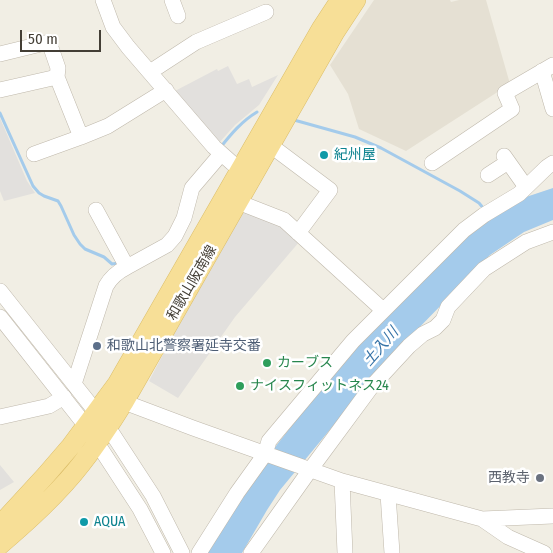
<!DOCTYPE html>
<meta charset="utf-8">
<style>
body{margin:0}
#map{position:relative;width:553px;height:553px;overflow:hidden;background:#f1eee4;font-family:"Fira Sans Condensed",sans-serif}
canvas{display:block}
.scale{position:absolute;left:20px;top:30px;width:81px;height:22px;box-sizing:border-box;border:2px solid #433e35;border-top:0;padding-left:6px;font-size:15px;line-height:18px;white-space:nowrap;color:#433e35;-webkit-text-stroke:4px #fff;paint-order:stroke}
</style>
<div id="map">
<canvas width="553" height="553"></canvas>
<div class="scale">50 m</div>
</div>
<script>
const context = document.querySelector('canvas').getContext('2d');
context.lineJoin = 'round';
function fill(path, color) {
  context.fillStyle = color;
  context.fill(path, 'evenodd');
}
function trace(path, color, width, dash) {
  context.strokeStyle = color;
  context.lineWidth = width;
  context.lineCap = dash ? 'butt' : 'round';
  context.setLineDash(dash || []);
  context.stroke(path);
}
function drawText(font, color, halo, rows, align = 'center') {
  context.font = font + ' "Fira Sans Condensed","Noto Sans JP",sans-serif';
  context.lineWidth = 5;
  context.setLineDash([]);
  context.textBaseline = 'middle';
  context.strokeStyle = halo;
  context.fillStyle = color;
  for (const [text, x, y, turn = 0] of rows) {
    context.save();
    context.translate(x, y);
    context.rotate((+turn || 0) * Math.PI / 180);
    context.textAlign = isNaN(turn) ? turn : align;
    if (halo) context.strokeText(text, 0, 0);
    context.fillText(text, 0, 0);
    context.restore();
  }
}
fill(new Path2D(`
 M374,0H450L451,2L459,0H486L510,84L406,151L359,129L348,94L330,65Z`), '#e5e0d3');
fill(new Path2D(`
 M228,66L237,84L249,79L252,87L278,75L259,105L235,125L218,144L173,92L217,69L218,71Z
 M0,118L27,181L35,193L4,201L0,191Z
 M241,206L283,227L300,241L235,317L178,398L149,381Z
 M0,465L14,482L0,490Z`), '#e2e0dd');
fill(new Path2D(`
 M553,188V220L524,232L490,255L371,377L357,397L280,490L267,510L242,553H207L255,473L352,348L469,232L523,198Z`), '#a4cbeb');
trace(new Path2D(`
 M0,113L33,186L39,193L44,196L58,201L61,206L74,235L80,244L85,249L104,257L112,264L119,263
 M294,120L355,137L381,148L460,191L479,203L484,209
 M220,148C231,134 242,121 257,112`), '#a4cbeb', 3);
const minor = new Path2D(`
 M103,0L113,27L128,47L214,147L232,163L250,174
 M172,0L178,16
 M0,54L49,42L58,68L57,77L0,90
 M542,71L553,109
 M150,72L196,42L266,12
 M57,77L81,137
 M270,145L330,190L298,233
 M34,154L81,137L108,126L166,90
 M504,156L526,187
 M432,163L512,109L505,93L553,65
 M488,175L508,162
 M238,202L284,220L383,310
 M96,210L127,267L167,245L175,236L184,218L192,188L221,154
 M0,291L108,427L153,496L182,553
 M0,317L86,426L140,509L163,553
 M74,384L106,286C111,277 117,272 127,267
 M124,402L193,428L342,481L482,519L553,516
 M0,417L49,406L64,397
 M342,481L345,553
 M388,494L392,553
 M482,519L508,537L544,553
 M199,553L237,493L265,454L269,441L353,341L464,230L484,215L519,194L547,167L553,163
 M251,553L310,470L372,386L409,346L423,334L435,328L443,320L448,307L484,269L526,242L553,232`);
const major = new Path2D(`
 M0,525L46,475L71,446L117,384L321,29L340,0
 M0,545C29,520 59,493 82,463C97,444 111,423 124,402L335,32L356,0`);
trace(minor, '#bfb8ab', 16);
trace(major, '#dbbd68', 20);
trace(minor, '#fff', 15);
trace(major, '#f7df97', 19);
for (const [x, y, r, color] of [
 [324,155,5,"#0f9aa8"],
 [97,346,5,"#5c6f8a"],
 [267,363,5,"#2e9e5b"],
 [240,386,5,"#2e9e5b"],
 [540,478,5,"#6b7280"],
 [84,522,5,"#0f9aa8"]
]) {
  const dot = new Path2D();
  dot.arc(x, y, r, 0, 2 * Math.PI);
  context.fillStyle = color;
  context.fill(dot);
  trace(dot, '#fff', 2);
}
drawText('14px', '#0d838f', '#fff', [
 ["紀州屋",334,155],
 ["AQUA",94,522]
], 'left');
drawText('14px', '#433e35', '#fff', [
 ["和歌山阪南線",192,283,-60]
]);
drawText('14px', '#4e5e75', '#fff', [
 ["和歌山北警察署延寺交番",107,346]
], 'left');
drawText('14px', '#27864d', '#fff', [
 ["カーブス",277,363],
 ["ナイスフィットネス24",250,386]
], 'left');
drawText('14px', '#5b616d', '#fff', [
 ["西教寺",530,478]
], 'right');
drawText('italic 15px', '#3673a7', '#fff', [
 ["土入川",381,347,-49]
]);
</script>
